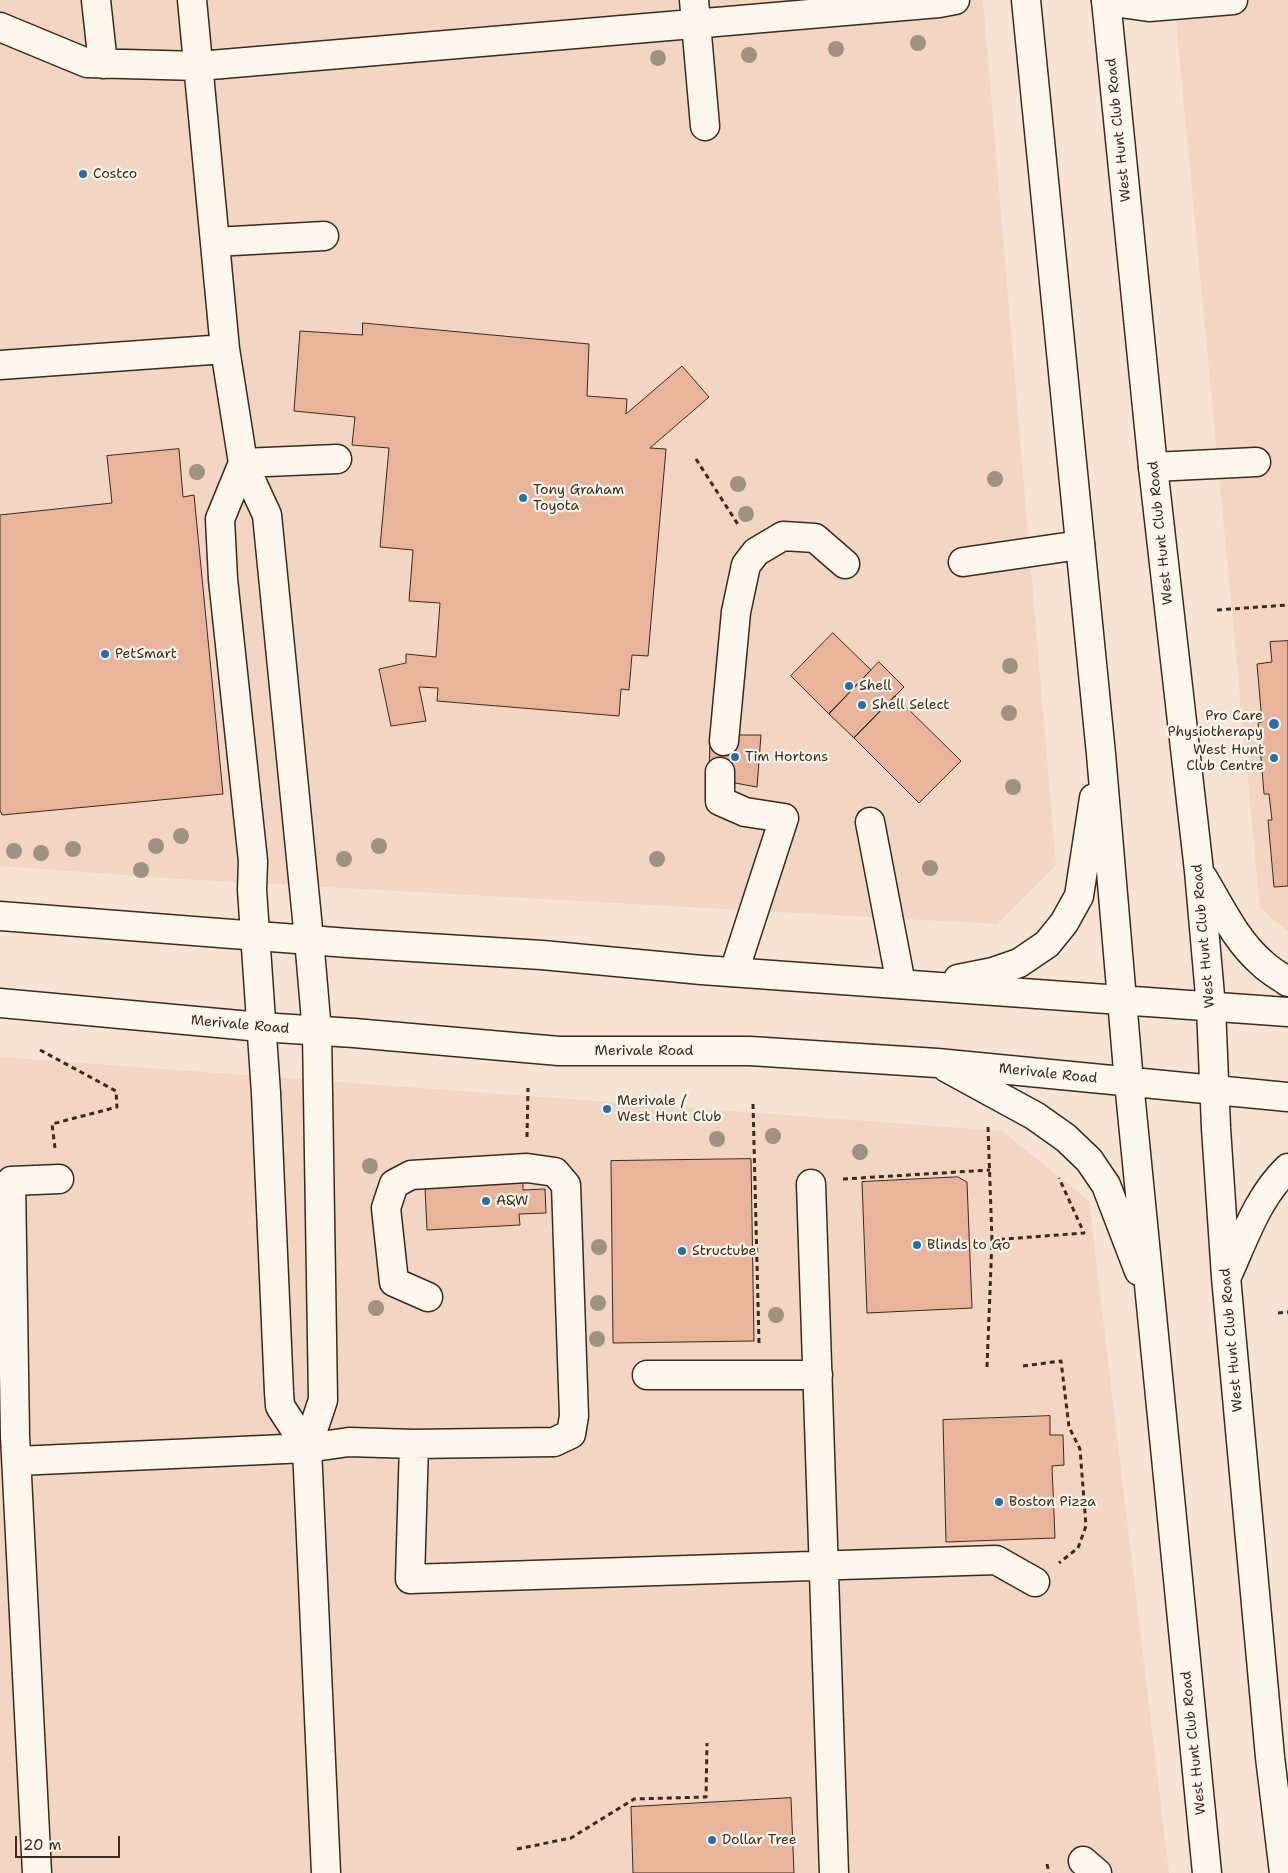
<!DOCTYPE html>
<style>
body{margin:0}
#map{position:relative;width:1288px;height:1873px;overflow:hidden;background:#f6e3d4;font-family:"Shantell Sans",sans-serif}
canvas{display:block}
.scale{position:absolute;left:15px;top:1836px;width:105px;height:22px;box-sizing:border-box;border:2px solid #3b2a1e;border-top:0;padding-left:6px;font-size:15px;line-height:18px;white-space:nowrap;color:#3b2a1e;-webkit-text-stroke:4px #fbf7ec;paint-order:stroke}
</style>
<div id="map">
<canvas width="1288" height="1873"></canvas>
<div class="scale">20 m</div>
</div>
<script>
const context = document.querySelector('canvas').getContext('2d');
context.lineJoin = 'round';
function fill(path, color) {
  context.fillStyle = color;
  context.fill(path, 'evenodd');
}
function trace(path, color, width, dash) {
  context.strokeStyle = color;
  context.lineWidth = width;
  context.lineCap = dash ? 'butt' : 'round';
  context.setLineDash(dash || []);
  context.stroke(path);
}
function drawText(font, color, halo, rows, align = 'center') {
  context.font = font + ' "Shantell Sans",sans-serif';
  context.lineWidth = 4.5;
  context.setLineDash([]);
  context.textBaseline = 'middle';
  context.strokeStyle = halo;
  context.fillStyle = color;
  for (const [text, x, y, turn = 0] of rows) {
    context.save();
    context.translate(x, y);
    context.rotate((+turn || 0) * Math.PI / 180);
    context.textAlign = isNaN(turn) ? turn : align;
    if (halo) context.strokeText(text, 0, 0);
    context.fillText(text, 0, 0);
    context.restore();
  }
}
fill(new Path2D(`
 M0,0H983L1056,865L997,924L181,879L0,866Z
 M1174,0H1288V931L1260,908Z
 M0,1057L1002,1131L1089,1201L1169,1873H0Z`), '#f2d5c3');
const building = new Path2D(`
 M363,323L589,344L587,396L627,399L626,414L682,366L709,397L650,448L666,449L648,656L632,655L629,690L621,689L619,716L437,701L438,688L419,687L426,721L391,726L379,669L406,663V654L436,657L440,603L409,601L413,550L380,547L389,448L352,445L355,417L294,411L300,331L362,335Z
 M179,449L183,497L194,495L223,794L2,815L1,812H0V515L112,503L107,456Z
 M833,633L871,670L829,714L791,676Z
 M1288,641V886L1274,887L1268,820H1272L1269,794H1264L1258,723L1262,722L1257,664L1272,662L1270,642Z
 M879,662L904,687L854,738L829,714Z
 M895,696L961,761L919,803L854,738Z
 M739,735H761L757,787L735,783L727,773L709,772L710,741L734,742Z
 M751,1159L754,1341L613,1343L611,1161Z
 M958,1177L967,1182L972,1308L867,1313L862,1182Z
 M523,1181V1190L545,1189L546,1213L519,1214L520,1225L427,1230L425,1187Z
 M1050,1416V1435H1063L1064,1465L1052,1466L1055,1538L946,1542L943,1420Z
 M791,1798L794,1873H633L631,1807Z`);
fill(building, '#e9b49c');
trace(building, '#3b2a1e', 1);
const minor = new Path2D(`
 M96,0L103,64
 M192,0L225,349L243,463L267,515L309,939L317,1032L323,1400L307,1448L326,1873
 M694,0L705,126
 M1106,1L1149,7L1233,0
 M0,27L87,63L199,66L939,3L955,0
 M215,242L324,236
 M0,365L225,349
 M243,463L220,519L223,579L253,861L252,890L266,1093L279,1392L280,1406L307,1448
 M243,463L337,459
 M1153,467L1256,462
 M963,562L1080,545
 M724,741L736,612L746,565L756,552L783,536L815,538L845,564
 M720,772V801L745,812L784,818L734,972
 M870,822L901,984
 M811,1184L834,1873
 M647,1375H818
 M414,1444L410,1579L996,1560L1035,1582
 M17,1461L307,1448L349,1442L414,1444L554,1442L571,1434L574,1416L566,1185L555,1172L527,1168L411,1175L394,1184L386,1208L394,1282L428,1297
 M1083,1861L1097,1873
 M37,1873L15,1436L11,1181L59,1179`);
const major = new Path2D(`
 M1026,0L1101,754L1129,1082L1207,1873
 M1106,0L1153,467L1199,871L1211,1007L1216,1128L1226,1277L1270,1757L1284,1873
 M1203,878C1221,908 1236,941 1263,964C1270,971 1280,976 1288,982
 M0,916L348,943L542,955L702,970L1288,1012
 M958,979L993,972L1019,963L1047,944L1064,923L1079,896L1094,798
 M0,1003L261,1027L354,1033L559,1051H750L937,1063L1288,1097
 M947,1068L1035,1116L1066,1138L1089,1160L1106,1185L1139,1271
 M1228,1274C1245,1236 1258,1197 1288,1168`);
trace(minor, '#3b2a1e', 31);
trace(major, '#3b2a1e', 31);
trace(new Path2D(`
 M696,459L739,526
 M1217,610L1288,605
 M40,1050L116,1091L117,1107L52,1124L55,1148
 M753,1104L759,1343
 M988,1127L992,1240
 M527,1137L528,1088
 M843,1179L990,1170
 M1278,1313L1288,1312
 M1023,1366L1061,1361L1069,1427L1080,1449L1086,1526L1078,1548L1059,1563
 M987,1367L992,1240L1084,1233L1059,1178
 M517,1849L571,1838L634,1799L706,1797L707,1743
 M1047,1864L1049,1873`), '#3b2a1e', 3, [5, 4]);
trace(minor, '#fbf7ec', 28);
trace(major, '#fbf7ec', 28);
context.fillStyle = '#9d9380';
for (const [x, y] of [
 [918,43],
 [836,49],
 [749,55],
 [658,58],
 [197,472],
 [995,479],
 [738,484],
 [746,514],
 [1010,666],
 [1009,713],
 [1013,787],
 [181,836],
 [156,846],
 [379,846],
 [73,849],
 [14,851],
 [41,853],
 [344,859],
 [657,859],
 [930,868],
 [141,870],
 [773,1136],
 [717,1139],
 [860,1152],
 [370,1166],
 [599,1247],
 [598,1303],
 [376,1308],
 [776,1315],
 [597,1339]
]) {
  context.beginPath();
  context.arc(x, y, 8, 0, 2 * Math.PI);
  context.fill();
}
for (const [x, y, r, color] of [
 [83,174,5,"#1f6fb2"],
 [523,498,5,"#1f6fb2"],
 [105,654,5,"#1f6fb2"],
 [849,686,5,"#1f6fb2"],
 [862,705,5,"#1f6fb2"],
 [1274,724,6,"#1f6fb2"],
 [735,757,5,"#1f6fb2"],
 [1274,758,5,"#1f6fb2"],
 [607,1109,5,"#1f6fb2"],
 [486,1201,5,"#1f6fb2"],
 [917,1245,5,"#1f6fb2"],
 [682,1251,5,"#1f6fb2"],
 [999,1502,5,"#1f6fb2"],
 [712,1840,5,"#1f6fb2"]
]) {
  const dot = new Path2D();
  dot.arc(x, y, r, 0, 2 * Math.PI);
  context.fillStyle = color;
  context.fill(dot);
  trace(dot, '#fbf7ec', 2);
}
drawText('14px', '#3b2a1e', '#fbf7ec', [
 ["West Hunt Club Road",1119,130,-96],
 ["West Hunt Club Road",1161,533,-96],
 ["West Hunt Club Road",1204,936,-95],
 ["Merivale Road",240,1025,5],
 ["Merivale Road",644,1051],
 ["Merivale Road",1048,1074,6],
 ["West Hunt Club Road",1232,1340,-95],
 ["West Hunt Club Road",1194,1743,-96]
]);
drawText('14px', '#3b2a1e', '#fbf7ec', [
 ["Costco",93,174],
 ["Tony Graham",533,490],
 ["Toyota",533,506],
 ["PetSmart",115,654],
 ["Shell",859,686],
 ["Shell Select",872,705],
 ["Pro Care",1263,716,"right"],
 ["Physiotherapy",1263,732,"right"],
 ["West Hunt",1264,750,"right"],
 ["Club Centre",1264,766,"right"],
 ["Tim Hortons",745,757],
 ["Merivale /",617,1101],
 ["West Hunt Club",617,1117],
 ["A&W",496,1201],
 ["Blinds to Go",927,1245],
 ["Structube",692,1251],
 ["Boston Pizza",1009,1502],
 ["Dollar Tree",722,1840]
], 'left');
</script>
